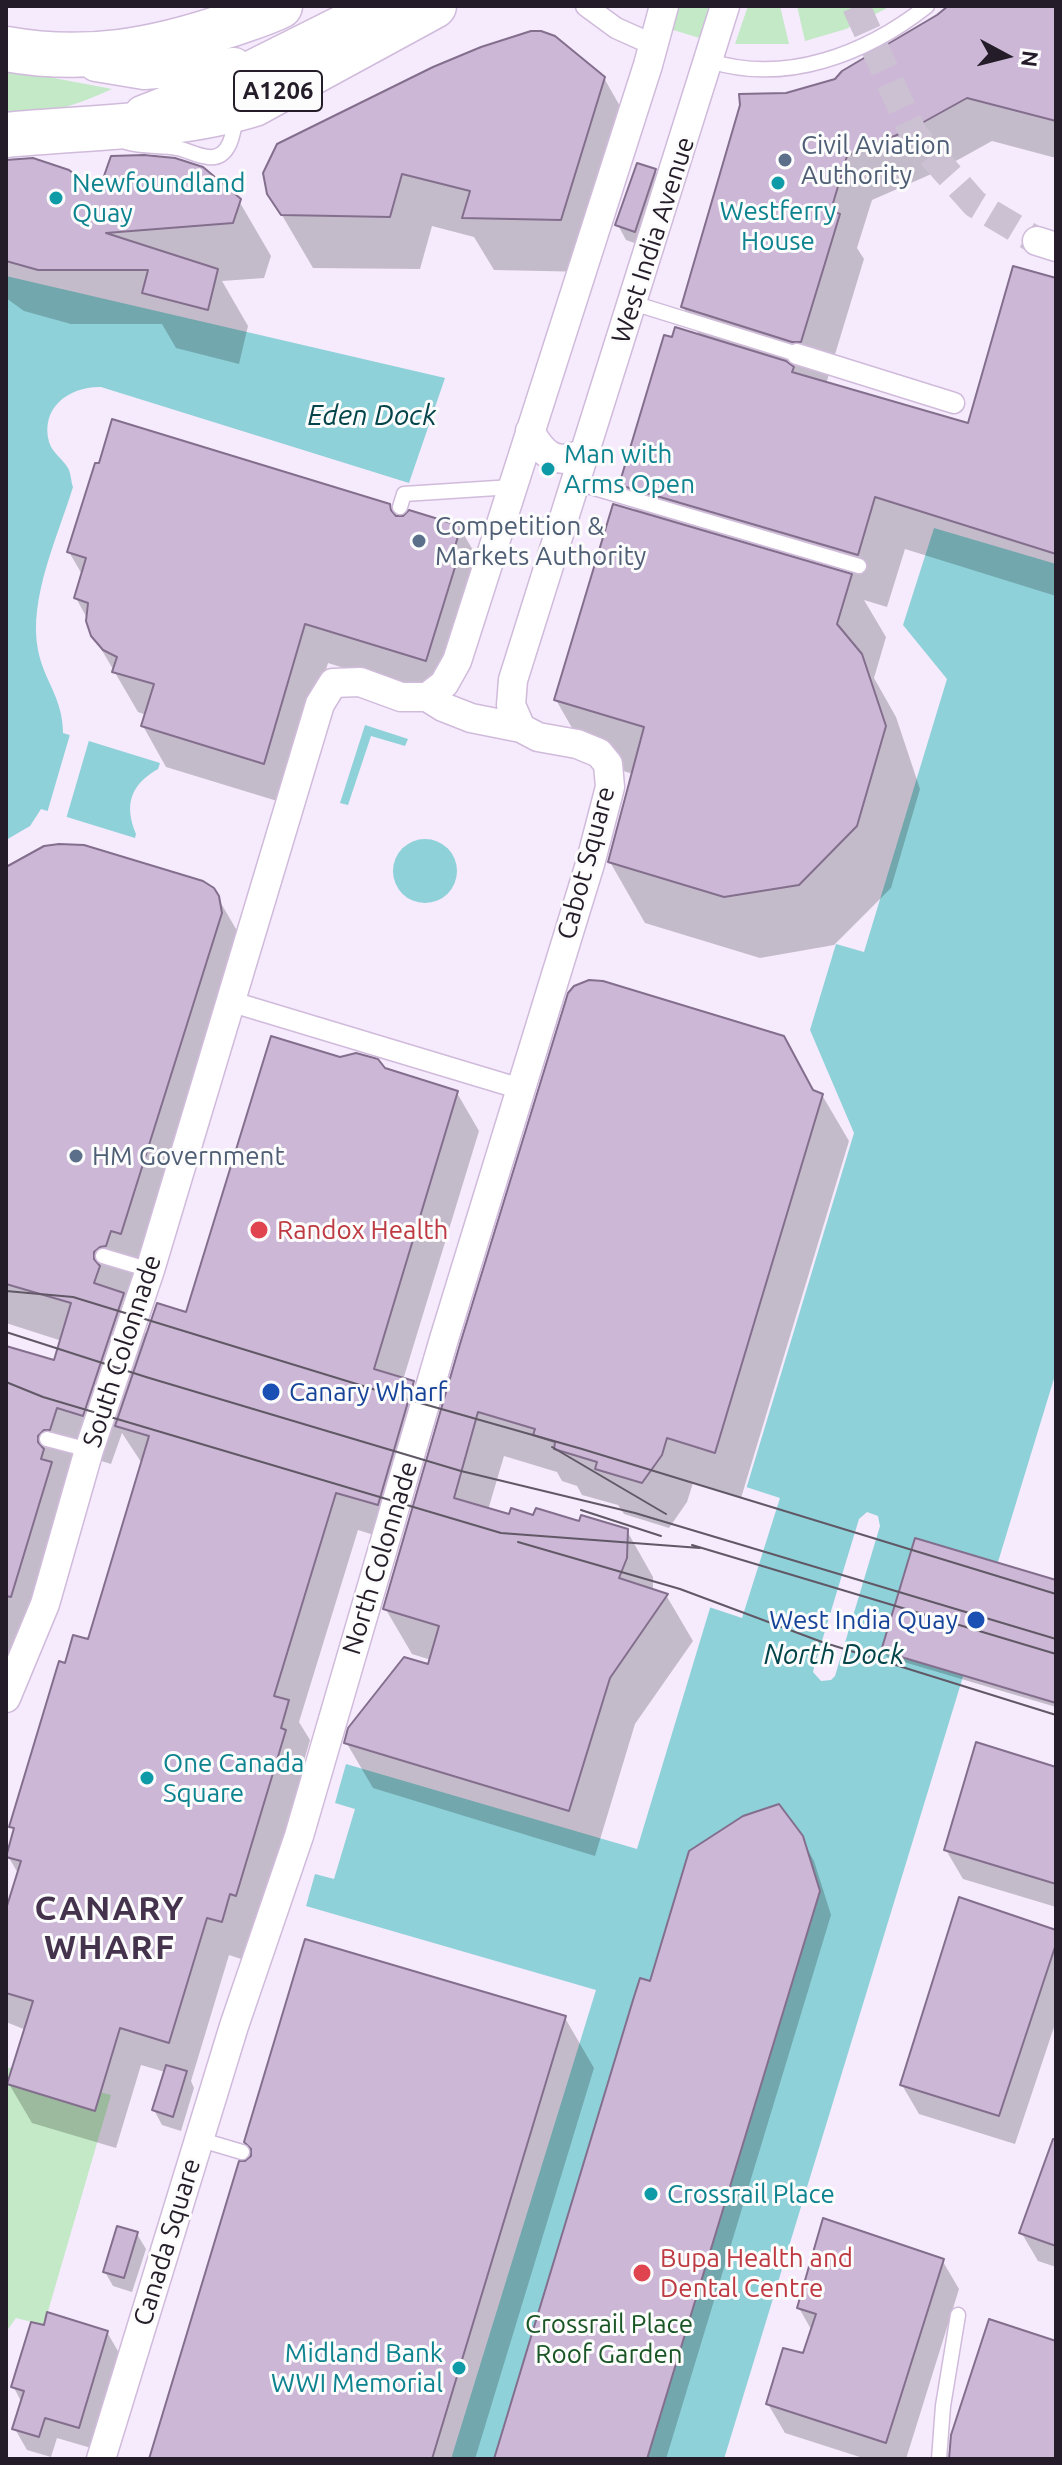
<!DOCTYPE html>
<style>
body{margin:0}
#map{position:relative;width:1062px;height:2465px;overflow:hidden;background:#f6eafd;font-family:Ubuntu,sans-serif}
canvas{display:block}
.frame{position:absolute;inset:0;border:8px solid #241c28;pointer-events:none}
.north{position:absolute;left:966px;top:16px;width:80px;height:80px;-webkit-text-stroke:6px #fcfcfc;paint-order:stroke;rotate:97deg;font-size:22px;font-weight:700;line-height:32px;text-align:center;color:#241c28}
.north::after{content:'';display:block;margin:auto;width:28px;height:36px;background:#241c28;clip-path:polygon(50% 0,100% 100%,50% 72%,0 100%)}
</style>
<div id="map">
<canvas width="1062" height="2465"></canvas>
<div class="frame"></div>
<div class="north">N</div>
</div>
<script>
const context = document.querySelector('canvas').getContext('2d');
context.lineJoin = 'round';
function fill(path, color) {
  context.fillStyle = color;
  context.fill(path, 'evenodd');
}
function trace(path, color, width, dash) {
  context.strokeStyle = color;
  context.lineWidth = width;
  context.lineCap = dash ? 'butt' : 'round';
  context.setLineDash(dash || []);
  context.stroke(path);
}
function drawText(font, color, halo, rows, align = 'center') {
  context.font = font + ' Ubuntu,sans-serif';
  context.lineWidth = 6;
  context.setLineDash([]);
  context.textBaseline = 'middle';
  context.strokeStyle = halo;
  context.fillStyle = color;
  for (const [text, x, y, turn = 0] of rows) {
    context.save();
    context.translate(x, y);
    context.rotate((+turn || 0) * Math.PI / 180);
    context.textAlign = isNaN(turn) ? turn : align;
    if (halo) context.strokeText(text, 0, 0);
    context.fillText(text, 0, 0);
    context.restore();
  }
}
fill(new Path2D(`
 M677,6H716L706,40L670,29Z
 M748,6H780L789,44H735Z
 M797,6H891L846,29L805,41Z
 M6,69L112,89C77,105 45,115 6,119Z
 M12,2067L8,2084L94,2111L100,2092L111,2095L44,2325L16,2318L6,2332V2069Z`), '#c3e9c6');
fill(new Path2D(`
 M6,276L445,378L409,483L101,387C70,386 40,407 49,442C53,454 62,458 68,468C71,473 71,482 73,487C58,536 28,599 38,650C44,681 63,698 63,733L160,763L158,769C130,785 124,805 136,834L135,838L41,809L30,826L6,840Z
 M934,528L1056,564V1372L724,2459H451L596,1990L306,1906L315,1874L334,1879L355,1809L335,1803L346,1764L637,1849L854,1133L810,1030L836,944L864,952L947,679L903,625Z
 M365,725L408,739L405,746L371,736L348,805L340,803Z
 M393 871a32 32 0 1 1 64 0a32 32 0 1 1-64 0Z`), '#8ed1d9');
fill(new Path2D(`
 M71,731L90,737L66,819L47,813Z
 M743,1486L780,1498L742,1618L706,1606Z
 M867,1512L878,1516L880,1526L835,1676L831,1680L821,1681L813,1672L814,1667L859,1519Z`), '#f6eafd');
fill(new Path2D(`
 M951,6H1056V158L992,141L936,172L872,200L857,248L864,259L826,384L969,426L1056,281V596L905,549L887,607L864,600L886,637L874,678L896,717L920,789L891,888L834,945L760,958L645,923L610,862L633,774L591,761L556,700L637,513L621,484L700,336L683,307L786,95L836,81L939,17Z
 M604,78L634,131L591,272L494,270L474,237L432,226L420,269L313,268L269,193Z
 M6,162L99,196L239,201L271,256L264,278L222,281L248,326L239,364L176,348L162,324H71L24,311L6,298Z
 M655,171L663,185L643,246L626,240L618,225Z
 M389,506L396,518L460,528L484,569L449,701L328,663L287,804L166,767L143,726L146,715L138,712L93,635L88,620L76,598L83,576L69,552Z
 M6,870L218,898L247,948L134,1296L125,1297L148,1337L188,1314L384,1069L457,1093L479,1131L403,1380L413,1383L435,1421L399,1543L358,1530L299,1722L310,1740L303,1764L307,1770L244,1960L229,1955L191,2081L194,2088L181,2131L162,2125L154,2110L165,2072L141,2065L116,2148L32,2123L9,2084L26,2030L6,2022V1917L19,1875L8,1856L15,1833L11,1826L66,1666L89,1642L143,1465L122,1433L111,1464L85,1456L79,1514L6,1665V1348L55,1363L62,1341L6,1323Z
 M814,1093L822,1095L849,1141L741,1498L693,1483L687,1502L669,1528L624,1514L618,1505L582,1495L577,1486L562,1481L557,1472L504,1456L488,1510L510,1517H535L627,1531L653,1577V1591L666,1595L693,1641L635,1724L595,1856L373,1788L346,1742L429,1667L431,1660L412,1654L385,1608L462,1344Z
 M1056,1582V1707L887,1657L883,1651Z
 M1056,1769V1907L963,1879L946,1850Z
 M801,1838L814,1861L831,1915L666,2459H496L651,1984Z
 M1056,1932V2021L1015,2144L919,2114L902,2085Z
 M565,2018L594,2068L475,2459H151L254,2154L247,2142Z
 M1056,2137V2267L1038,2261L1021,2232Z
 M137,2234L146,2249L132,2292L113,2286L105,2272Z
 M942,2260L959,2289L906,2459H866L785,2433L768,2404L804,2356L812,2331L799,2308Z
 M107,2332L119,2353L91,2448L57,2438L51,2457L27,2450L15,2429L22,2403L13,2386Z`), '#0003');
const building = new Path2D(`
 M948,6H1056V121L967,98L911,129L847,156L831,210L840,214L801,342H792L681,307L740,105L739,94L786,93L835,79L842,71L937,15Z
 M531,31H541L555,36L605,77L561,220L462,218L470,191L402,174L390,217L281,215L267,194L263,173L277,144L433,67L481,47Z
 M144,155L175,158L203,167L241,199L233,223L106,233L218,269L208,310L142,293L148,270H38L6,261V160L33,158L69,170L98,193L111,156Z
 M637,163L656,169L635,232L615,225Z
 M1013,266L1056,278V554L875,497L858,555L619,485L664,335L672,337L675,327L786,361L794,367L792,372L968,423Z
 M112,419L390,504L391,510L396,516H403L409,510L461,526L454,550L460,551L426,661L305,624L264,764L141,726L154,684L112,672L117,657L103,650L91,636L86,621L88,603L74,598L86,558L67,552L95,463H99Z
 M613,504L852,574L837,624L862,654L886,726L857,826L799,885L724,897L608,862L644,727L554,700Z
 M59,844L84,845L203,881L214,888L219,896L222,913L121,1234L111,1231L106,1246L100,1247L94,1252V1259L100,1266L94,1283L124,1293L83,1416L57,1408L50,1430H44L38,1436V1442L44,1449L41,1459L52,1462L11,1597L6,1596V1346L54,1360L71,1303L6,1284V867L44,846Z
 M589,980L603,981L784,1036L813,1090L823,1094L715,1453L667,1438L662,1455L642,1483L595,1469L597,1462L554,1449L555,1442L533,1435L535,1429L478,1412L454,1498L509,1514L511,1508L533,1515L536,1508L579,1521L581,1515L628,1529L627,1558L619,1578L668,1594L610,1678L569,1811L344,1743L348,1728L404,1657L428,1664L439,1626L383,1609L460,1344L568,993L574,986Z
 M271,1036L340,1057L356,1053L378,1059L385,1068L458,1091L374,1369L414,1381L378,1505L336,1493L274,1696L289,1700L281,1728L286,1730L236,1896L230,1894L222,1922L207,1918L169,2043L120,2028L95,2111L7,2084L33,2001L6,1993V1909L21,1861L6,1857L14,1828L9,1827L59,1661L65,1663L73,1635L88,1639L149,1436L115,1426L157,1303L186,1312Z
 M915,1538L1056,1580V1703L881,1651Z
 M976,1742L1056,1767V1884L944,1850Z
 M779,1804L803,1836L820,1891L647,2459H494L633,2000L640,1978L650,1981L689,1851L743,1816Z
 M959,1897L1056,1930V1944L999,2116L900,2085Z
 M305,1939L566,2016L432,2459H149L239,2161H245L251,2156V2149L244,2142Z
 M166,2065L187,2071L173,2117L152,2110Z
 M1053,2139H1056V2246L1019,2233Z
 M823,2218L944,2259L886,2443L766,2404L783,2348L803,2353L816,2314L797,2308Z
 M117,2226L138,2232L124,2278L103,2272Z
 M47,2312L108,2331L79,2428L45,2418L39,2437L12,2429L24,2391L11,2387L31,2322L44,2325Z
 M989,2319L1056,2341V2459H949L951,2435Z`);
fill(building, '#ccb7d7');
trace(building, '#836f8d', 2);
trace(new Path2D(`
 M856,6L914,135L975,204L1037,241`), '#ccc1d2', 28, [28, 14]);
const service = new Path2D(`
 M710,61C786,85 866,54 927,6
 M126,142C143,147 159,145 177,148C187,150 197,156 208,157C231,160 234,130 236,114
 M633,303L797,354
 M574,482L859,566
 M400,507L404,494L512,487
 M103,1256L150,1270
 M47,1439L89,1450
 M198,2139L242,2152
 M939,2459L943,2406L958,2315`);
const pedestrian = new Path2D(`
 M586,6L616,28L654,45
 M797,354L954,403
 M229,1001L521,1089`);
const minor = new Path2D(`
 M1037,241L1056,247
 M530,431C544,456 556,466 583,453
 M427,697L444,684L457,661L648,65L664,6
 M521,728L511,705L513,680L725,6
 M6,1698L45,1604L89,1450L150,1270L320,704L333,683L360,682L401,697H427L443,707L471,718L521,728L538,737L577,744L599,753L608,764L610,787L590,864L444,1339L299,1836L234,2026L101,2459`);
const tertiary = new Path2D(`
 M96,64L144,72L234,65
 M142,113L227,80L375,6`);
const primary = new Path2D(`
 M6,49C85,63 153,51 229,25C246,19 264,14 280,6
 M6,135C87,127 177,128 254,104L434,6`);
trace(service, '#d0bbdb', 17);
trace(pedestrian, '#d0bbdb', 23);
trace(minor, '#d0bbdb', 31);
trace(tertiary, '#d0bbdb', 37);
trace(primary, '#d0bbdb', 47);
trace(service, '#fff', 14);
trace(pedestrian, '#fff', 20);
trace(minor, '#fff', 28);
trace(tertiary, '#fff', 34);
trace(primary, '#fff', 44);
trace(new Path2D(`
 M6,1291L73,1297L399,1397L582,1449L1056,1594
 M6,1332L146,1377L461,1471L635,1513L1056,1639
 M6,1382L43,1397L501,1533L700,1548
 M552,1447L666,1514
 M581,1510L661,1536
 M518,1542L680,1589L822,1642L1056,1715
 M692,1545L1056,1654`), '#615866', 2);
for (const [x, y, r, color] of [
 [785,160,8,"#5c6f8a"],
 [778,183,8,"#0f9aa8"],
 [56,198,8,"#0f9aa8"],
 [548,469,8,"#0f9aa8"],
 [419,541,8,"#5c6f8a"],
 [76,1156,8,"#5c6f8a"],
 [259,1230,10,"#e0444e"],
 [271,1392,10,"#1a4fb4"],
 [976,1620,10,"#1a4fb4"],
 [147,1778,8,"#0f9aa8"],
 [651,2194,8,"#0f9aa8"],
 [642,2273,10,"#e0444e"],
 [459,2368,8,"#0f9aa8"]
]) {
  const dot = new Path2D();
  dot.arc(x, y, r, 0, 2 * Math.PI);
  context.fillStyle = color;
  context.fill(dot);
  trace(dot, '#fcfcfc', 3);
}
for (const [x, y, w] of [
 [278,91,88]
]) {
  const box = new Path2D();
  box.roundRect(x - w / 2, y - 20, w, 40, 6);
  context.fillStyle = '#fcfcfc';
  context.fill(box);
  trace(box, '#241c28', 2);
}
drawText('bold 24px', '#241c28', null, [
 ["A1206",278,91]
]);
drawText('26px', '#4e5e75', '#fcfcfc', [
 ["Civil Aviation",801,145],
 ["Authority",801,175],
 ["Competition &",435,526],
 ["Markets Authority",435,556],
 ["HM Government",92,1156]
], 'left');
drawText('26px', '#0d838f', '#fcfcfc', [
 ["Newfoundland",72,183],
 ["Quay",72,213],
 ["Westferry",778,211,"center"],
 ["House",778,241,"center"],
 ["Man with",564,454],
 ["Arms Open",564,484],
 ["One Canada",163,1763],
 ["Square",163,1793],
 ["Crossrail Place",667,2194],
 ["Midland Bank",443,2353,"right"],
 ["WWI Memorial",443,2383,"right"]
], 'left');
drawText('26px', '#241c28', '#fcfcfc', [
 ["West India Avenue",653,240,-72],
 ["Cabot Square",586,863,-75],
 ["South Colonnade",122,1351,-72],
 ["North Colonnade",380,1558,-73],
 ["Canada Square",167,2242,-73]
]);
drawText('26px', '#be3a42', '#fcfcfc', [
 ["Randox Health",277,1230],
 ["Bupa Health and",660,2258],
 ["Dental Centre",660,2288]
], 'left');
drawText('26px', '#164399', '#fcfcfc', [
 ["Canary Wharf",289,1392],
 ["West India Quay",958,1620,"right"]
], 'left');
drawText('26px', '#1a5525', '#fcfcfc', [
 ["Crossrail Place",609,2324],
 ["Roof Garden",609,2354]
]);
drawText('italic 28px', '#02444a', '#fcfcfc', [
 ["Eden Dock",372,416],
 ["North Dock",834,1655]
]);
context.letterSpacing = '2px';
drawText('bold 34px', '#45334d', '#fcfcfc', [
 ["CANARY",110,1909],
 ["WHARF",110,1948]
]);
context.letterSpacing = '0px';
</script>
